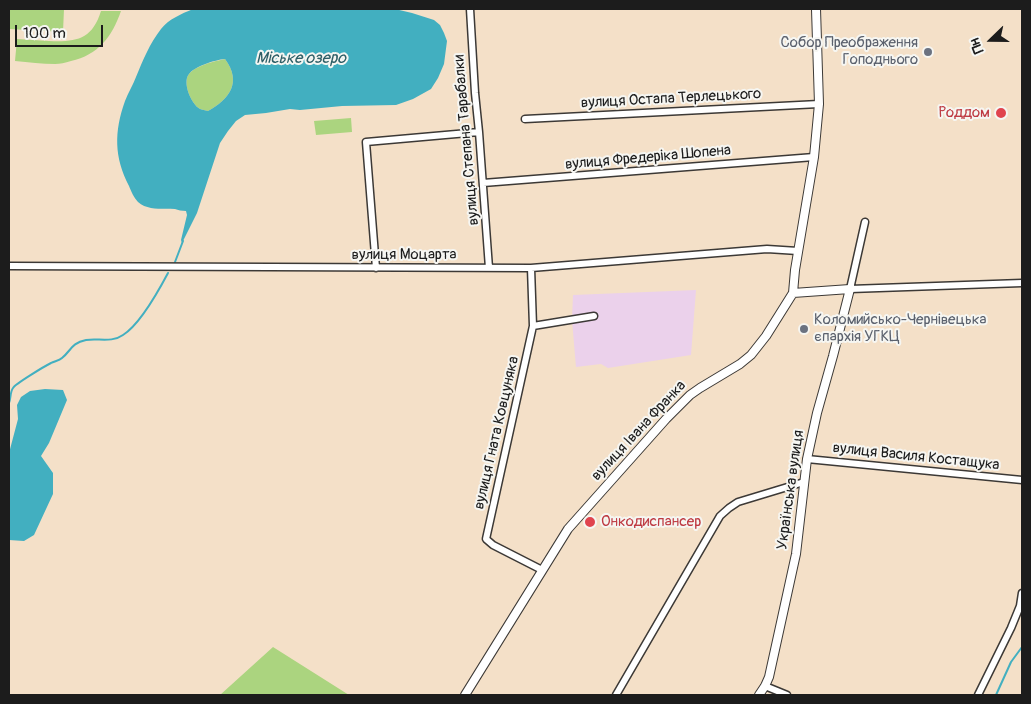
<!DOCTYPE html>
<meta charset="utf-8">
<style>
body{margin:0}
#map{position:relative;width:1031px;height:704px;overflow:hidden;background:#f4e0c8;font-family:Pangolin,sans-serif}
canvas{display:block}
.frame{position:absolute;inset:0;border:10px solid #1c1c1c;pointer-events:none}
.north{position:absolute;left:966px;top:15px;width:50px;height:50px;-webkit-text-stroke:4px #f6f6f2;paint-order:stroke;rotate:248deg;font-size:14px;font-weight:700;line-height:20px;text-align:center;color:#1c1c1c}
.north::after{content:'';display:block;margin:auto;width:18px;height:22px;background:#1c1c1c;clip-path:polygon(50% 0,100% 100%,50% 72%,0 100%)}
.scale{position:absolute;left:15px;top:25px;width:88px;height:22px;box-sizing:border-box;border:2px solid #1c1c1c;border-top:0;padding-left:6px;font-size:15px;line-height:18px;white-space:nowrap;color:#1c1c1c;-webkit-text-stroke:4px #f6f6f2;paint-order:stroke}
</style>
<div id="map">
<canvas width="1031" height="704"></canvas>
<div class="frame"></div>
<div class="north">Пн</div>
<div class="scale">100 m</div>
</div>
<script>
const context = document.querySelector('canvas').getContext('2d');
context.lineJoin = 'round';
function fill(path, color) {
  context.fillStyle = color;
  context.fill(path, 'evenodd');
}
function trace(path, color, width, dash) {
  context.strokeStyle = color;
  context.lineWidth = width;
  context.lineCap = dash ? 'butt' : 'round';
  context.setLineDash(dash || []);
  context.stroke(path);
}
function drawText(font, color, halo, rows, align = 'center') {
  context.font = font + ' Pangolin,sans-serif';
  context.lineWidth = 4;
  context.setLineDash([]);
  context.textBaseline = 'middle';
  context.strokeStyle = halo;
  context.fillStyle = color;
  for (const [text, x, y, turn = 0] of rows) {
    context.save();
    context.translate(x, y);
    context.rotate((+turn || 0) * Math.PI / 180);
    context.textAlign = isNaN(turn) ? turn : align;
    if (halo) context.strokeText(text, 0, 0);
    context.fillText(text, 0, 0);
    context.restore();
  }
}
fill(new Path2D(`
 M696,290L691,355L608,368L601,364L576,367L572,320L573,295Z`), '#ebd1eb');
fill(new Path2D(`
 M9,9H64L63,32L9,29Z
 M101,11H121C112,37 98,55 71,61C65,63 60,64 55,64C42,64 29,62 15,61L17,39C28,40 38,40 49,41C76,42 92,40 101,11Z
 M225,59C242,82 230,99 208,111C205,110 202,110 200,109C191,104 182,82 189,74C195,66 215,61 225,59Z
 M351,118L352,132L316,135L314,121Z
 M273,647L349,695H220Z`), '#abd47f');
fill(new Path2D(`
 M193,9H395L412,13L434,20L440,25L444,33L447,41L444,64L438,78L431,89L413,99L396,105L342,106L300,110L290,109L266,113L245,115L236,121L228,131L220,143L197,213L182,243L181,240L187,215L186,211C182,211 178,210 175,209C163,208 148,211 138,202C134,198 131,191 129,186C114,157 114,132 125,101C128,93 133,85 136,77C143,60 150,43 161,29C169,19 181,14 193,9ZM225,59C242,82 230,99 208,111C205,110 202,110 200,109C191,104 182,82 189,74C195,66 215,60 225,59Z
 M45,389L63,390L67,400L49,443L41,456L53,473V494L34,535L24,541L9,540V453L18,419L17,405L21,397L30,391Z`), '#42afc0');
trace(new Path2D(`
 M175,262L183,241
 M9,403C11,398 10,392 13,388C15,384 45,366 51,363C54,361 59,361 62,358C71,351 71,343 86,340C98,338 112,343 123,335C139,325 159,290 168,273
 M996,695L1011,662L1022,647`), '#42afc0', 2);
const minor = new Path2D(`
 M470,9L475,93L479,132L489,268
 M525,119L819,104
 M483,183L814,157
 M865,222L850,289L1022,283
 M9,266L531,268L767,249L798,251
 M376,268L366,142L479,132
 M531,268L533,326L486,539L493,545L542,570
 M533,326L594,316
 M807,459L1022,480
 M765,686L787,695
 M616,695L720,516L729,508L738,502L804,482
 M978,695L1011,628L1020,606L1022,593`);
const tertiary = new Path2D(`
 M465,695L568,529L666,419L690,395L700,388L740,364L751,355L766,336L793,293L795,270L814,157L819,104L816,9
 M759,695L765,686L769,677L796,554L807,459L817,413L833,356L850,289L793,293`);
trace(minor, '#3c3936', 9);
trace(tertiary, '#3c3936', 10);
trace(minor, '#fff', 6);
trace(tertiary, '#fff', 8);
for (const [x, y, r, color] of [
 [928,52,5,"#6b7280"],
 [1001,113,6,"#e0444e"],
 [804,329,5,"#6b7280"],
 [590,522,6,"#e0444e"]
]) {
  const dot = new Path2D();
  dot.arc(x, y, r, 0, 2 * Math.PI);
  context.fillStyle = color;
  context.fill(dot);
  trace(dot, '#f6f6f2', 2);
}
drawText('15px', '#5b616d', '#f6f6f2', [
 ["Собор Преображення",918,43],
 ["Гоподнього",918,60],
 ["Коломийсько-Чернівецька",814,320,"left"],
 ["єпархія УГКЦ",814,337,"left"]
], 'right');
drawText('15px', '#1c1c1c', '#f6f6f2', [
 ["вулиця Остапа Терлецького",671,99,-3],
 ["вулиця Степана Тарабалки",467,140,-95],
 ["вулиця Фредеріка Шопена",648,158,-5],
 ["вулиця Моцарта",404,255],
 ["вулиця Івана Франка",639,431,-47],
 ["вулиця Гната Ковцуняка",497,433,-77],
 ["вулиця Василя Костащука",916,457,6],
 ["Українська вулиця",791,490,-82]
]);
drawText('15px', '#be3a42', '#f6f6f2', [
 ["Роддом",990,113],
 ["Онкодиспансер",601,522,"left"]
], 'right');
drawText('italic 16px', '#2d5e66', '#f6f6f2', [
 ["Міське озеро",301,59]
]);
</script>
